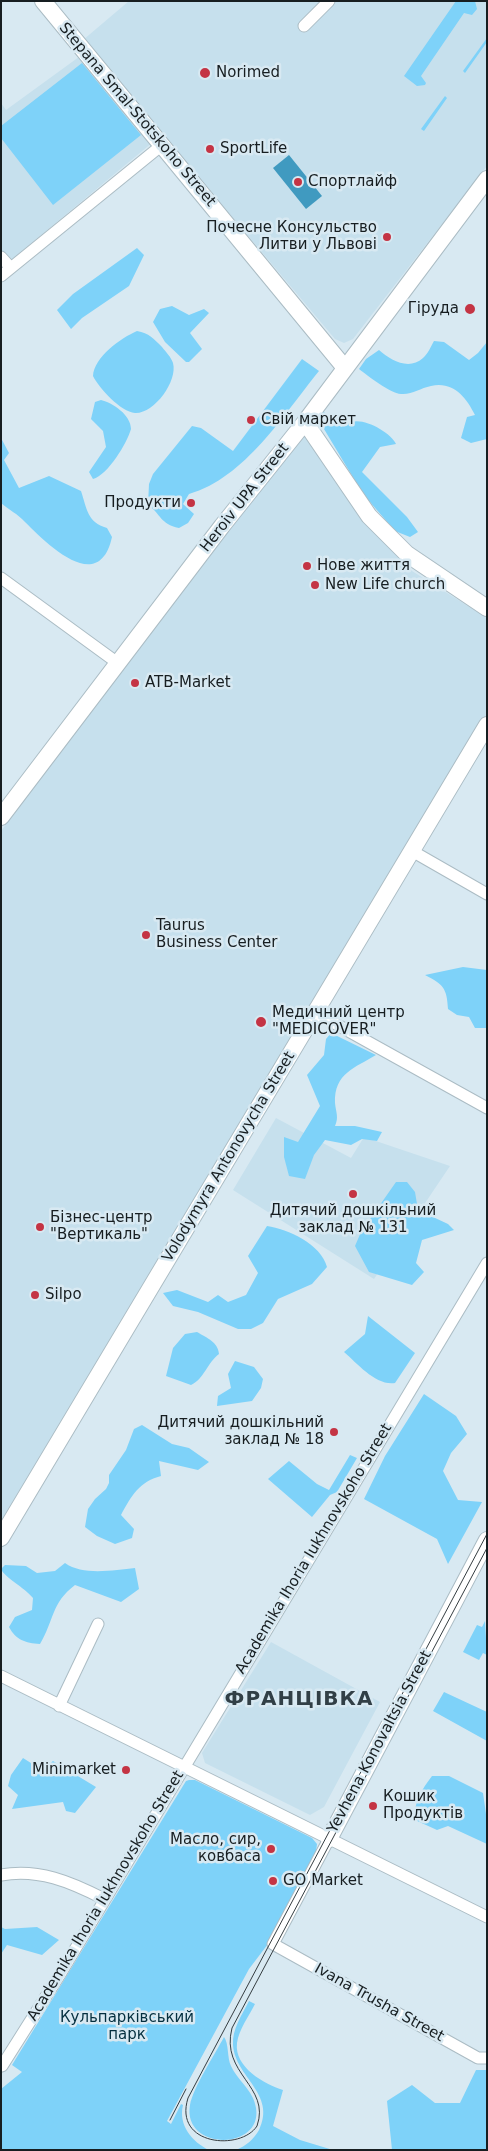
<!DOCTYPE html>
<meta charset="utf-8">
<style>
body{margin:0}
#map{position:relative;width:488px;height:2151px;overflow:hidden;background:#d8e9f2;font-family:"DejaVu Sans",sans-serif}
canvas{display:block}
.frame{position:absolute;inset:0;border:2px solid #171e21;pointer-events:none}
</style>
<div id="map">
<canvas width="488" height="2151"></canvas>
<div class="frame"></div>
</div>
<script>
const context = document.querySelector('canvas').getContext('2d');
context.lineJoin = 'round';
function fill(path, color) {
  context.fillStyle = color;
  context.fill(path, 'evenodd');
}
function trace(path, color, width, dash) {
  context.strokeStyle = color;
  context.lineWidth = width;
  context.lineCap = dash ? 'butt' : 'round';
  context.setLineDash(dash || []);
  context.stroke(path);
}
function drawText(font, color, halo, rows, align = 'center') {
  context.font = font + ' "DejaVu Sans",sans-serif';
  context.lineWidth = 5;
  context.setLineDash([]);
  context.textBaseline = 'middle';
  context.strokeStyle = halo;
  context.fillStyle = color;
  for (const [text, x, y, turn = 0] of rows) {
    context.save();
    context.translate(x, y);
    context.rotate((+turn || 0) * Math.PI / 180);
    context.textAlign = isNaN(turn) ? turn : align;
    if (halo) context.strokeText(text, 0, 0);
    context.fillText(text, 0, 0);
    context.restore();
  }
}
fill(new Path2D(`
 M129,1H487V166L353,339L344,343L335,339L83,40Z
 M83,54L153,142L4,266L1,263V103L6,110Z
 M302,433L370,526L412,571L487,618V717L1,1523V831Z
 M276,1118L351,1158L364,1137L450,1166L374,1279L233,1190Z
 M271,1642L380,1702L324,1807L310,1815L205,1763L202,1753Z`), '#c6e0ed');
fill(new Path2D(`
 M456,1H475L477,9L472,15L464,13L421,76L426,83L425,85L417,86L404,76Z
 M487,38V42L465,73L463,71Z
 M82,63L141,135L53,205L1,138V126Z
 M445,96L447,98L424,131L421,129Z
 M137,248L144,255L129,286L82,318L71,329L57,310L73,294Z
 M172,306L189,315L204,309L209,313L190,333L202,349L189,362H186L165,342L153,322L160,309Z
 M137,331C149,333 154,339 162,347C166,352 171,357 173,363C178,381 154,414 135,413C121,412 99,388 93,376C94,357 121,338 137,331Z
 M434,341L444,342L469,360L478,353L487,342V439L471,443L461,438L467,417L475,415C466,397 453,381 431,386C420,388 412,395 401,394C390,393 368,376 359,369L366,359L379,350C390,360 409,371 423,358C428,354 431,346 434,341Z
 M302,359L319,371C284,414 245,478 189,494L183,504L194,514L188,523L179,528C160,524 161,514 148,505L149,484L153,474L192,426L201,428L233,451Z
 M101,400C113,403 131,415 131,429C127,443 108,475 93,479L89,472L106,447L103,431L91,419L95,402Z
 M323,411L341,427C345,425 348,423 352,422C365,418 391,433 396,444L380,447L362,472L407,517L418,532L410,537L395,531L363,494L321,424Z
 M1,438L9,453L4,460L19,488L49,476L81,491C87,509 87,522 107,528L112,537C99,596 47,544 25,522C18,514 9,510 1,503Z
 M463,967L487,970V1028H475L469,1017L457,1015L448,1009C447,988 443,984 425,975Z
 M331,1033L376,1055C355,1068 334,1073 335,1103C336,1113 339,1117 335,1126H355L382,1132L377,1141L362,1139L351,1145L325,1140L314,1155L305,1179L289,1176L284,1157V1137L298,1142L320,1106L307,1075L324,1055L326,1039Z
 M396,1182H407L415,1192L418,1210L448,1224L454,1230L422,1240L416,1263L424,1272L412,1285L369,1272L355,1246L361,1232Z
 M267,1226C288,1229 321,1244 327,1267L312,1284L278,1299L263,1323L251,1329H238L198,1312L173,1306L163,1293L177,1290L208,1302L218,1295L228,1302L246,1295L258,1273L248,1256Z
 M368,1316L415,1353L395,1383C376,1386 358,1364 344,1352L365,1334Z
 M197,1332C207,1338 218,1342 219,1354C207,1363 204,1379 191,1385L166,1376L173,1348L185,1334Z
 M235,1361L254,1367L263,1379L261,1388L252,1401L217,1406L218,1396L231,1388L228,1374Z
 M424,1394L456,1416L467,1434L451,1453L443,1471L458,1500L482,1502L448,1564L437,1539L364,1499L385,1456Z
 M142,1425L172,1444L189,1448L209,1462L198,1470L159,1461L161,1476C139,1482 132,1495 121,1515L134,1529L132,1538L115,1544L97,1536L85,1527L88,1509L95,1499L106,1489L109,1483V1475L126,1450L134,1429Z
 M350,1455L357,1458L337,1492L330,1495L312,1517L268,1479L289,1461L317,1484L329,1490Z
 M65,1563C83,1576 114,1570 135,1568L139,1589L121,1602L75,1585C51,1603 54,1621 40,1644C25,1643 16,1640 9,1627L15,1617L32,1610L33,1598C24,1587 5,1578 1,1569L5,1565L26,1566L37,1573L55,1571Z
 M485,1621L487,1655L483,1653L479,1660L463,1652L477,1625L482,1627Z
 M444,1692L487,1712V1741L433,1711Z
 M23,1758L42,1770L53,1761L96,1787L75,1813L66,1811L63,1802L12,1809L18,1795L8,1786L11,1775Z
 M432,1776H449L483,1793L487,1821V1844L448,1826L437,1830L415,1820C413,1803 422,1789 432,1776Z
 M189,1780H195L312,1838L317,1844L316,1852L268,1944L249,1969L167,2121L171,2124L181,2104L183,2105C178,2125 192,2142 209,2150H1V2089L22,2072L12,2065L186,1781Z
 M1,1927L5,1929L37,1927L59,1940L42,1955L7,1945L1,1954Z
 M249,2001L255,2004C249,2016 239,2029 237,2043C234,2067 264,2084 283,2090L273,2126L300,2140L333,2150H236C246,2146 254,2139 259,2130C277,2094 235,2077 233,2045C232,2029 242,2015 249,2001Z
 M224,2037C229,2043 227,2058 231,2066C238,2081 254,2091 256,2108C263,2151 182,2151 190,2105C193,2088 215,2054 224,2037Z
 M476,2070H487V2150H392L387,2101L412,2085L435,2103H460Z`), '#7ed2f9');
fill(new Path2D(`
 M289,155L322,196L306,209L273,168Z`), '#409ac0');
const street = new Path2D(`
 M304,26L329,1
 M1,257L11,268
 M1,276L162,145
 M1,578L119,664
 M412,851L487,894
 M316,1013L487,1108
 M1,1676L487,1917
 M59,1706L98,1624
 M329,1839L273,1944L478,2058H487
 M1,1875C38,1868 71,1882 104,1899
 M2,2066L62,1971L487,1263`);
const secondary = new Path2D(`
 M43,1L345,368
 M305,422L369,516L407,554L487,608
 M1,817L222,526L305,422L487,179
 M1,1538L487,725
 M329,1839L487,1540`);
trace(street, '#abbcc4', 13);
trace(secondary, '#abbcc4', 18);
trace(street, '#fff', 11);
trace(secondary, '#fff', 16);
trace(new Path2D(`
 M487,1534L188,2098C173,2146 241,2151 257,2126C271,2086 220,2074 232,2028L487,1548
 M170,2120L186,2089`), '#353d41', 1);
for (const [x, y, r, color] of [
 [205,73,6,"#c43444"],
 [210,149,5,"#c43444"],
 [298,182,5,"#c43444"],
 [387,237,5,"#c43444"],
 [470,309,6,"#c43444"],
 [251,420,5,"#c43444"],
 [191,503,5,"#c43444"],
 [307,566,5,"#c43444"],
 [315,585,5,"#c43444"],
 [135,683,5,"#c43444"],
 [146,935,5,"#c43444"],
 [261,1022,6,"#c43444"],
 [353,1194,5,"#c43444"],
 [40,1227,5,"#c43444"],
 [35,1295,5,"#c43444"],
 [334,1432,5,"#c43444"],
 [126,1770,5,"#c43444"],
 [373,1806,5,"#c43444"],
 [271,1849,5,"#c43444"],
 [273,1881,5,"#c43444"]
]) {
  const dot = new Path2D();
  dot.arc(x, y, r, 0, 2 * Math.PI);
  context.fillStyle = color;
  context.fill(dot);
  trace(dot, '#d8e9f2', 2);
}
drawText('15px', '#171e21', '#d8e9f2', [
 ["Norimed",216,73],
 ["SportLife",220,149],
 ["Спортлайф",308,182],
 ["Почесне Консульство",377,228,"right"],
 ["Литви у Львові",377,245,"right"],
 ["Гіруда",459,309,"right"],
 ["Свій маркет",261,420],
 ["Продукти",181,503,"right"],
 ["Нове життя",317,566],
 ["New Life church",325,585],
 ["ATB-Market",145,683],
 ["Taurus",156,926],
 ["Business Center",156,943],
 ["Медичний центр",272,1013],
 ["\"MEDICOVER\"",272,1030],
 ["Дитячий дошкільний",353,1211,"center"],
 ["заклад № 131",353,1228,"center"],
 ["Бізнес-центр",50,1218],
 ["\"Вертикаль\"",50,1235],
 ["Silpo",45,1295],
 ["Дитячий дошкільний",324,1423,"right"],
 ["заклад № 18",324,1440,"right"],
 ["Minimarket",116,1770,"right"],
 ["Кошик",383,1797],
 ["Продуктів",383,1814],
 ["Масло, сир,",261,1840,"right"],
 ["ковбаса",261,1857,"right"],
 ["GO Market",283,1881]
], 'left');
drawText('15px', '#171e21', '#d8e9f2', [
 ["Stepana Smal-Stotskoho Street",137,115,50],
 ["Heroiv UPA Street",245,498,-52],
 ["Volodymyra Antonovycha Street",229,1157,-59],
 ["Academika Ihoria Iukhnovskoho Street",314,1549,-59],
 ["Yevhena Konovaltsia Street",380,1742,-62],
 ["Academika Ihoria Iukhnovskoho Street",106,1896,-59],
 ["Ivana Trusha Street",379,2003,29]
]);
drawText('15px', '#042f3f', '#d8e9f2', [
 ["Кульпарківський",127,2018],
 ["парк",127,2035]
]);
context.letterSpacing = '1px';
drawText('bold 20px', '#313f46', '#d8e9f2', [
 ["ФРАНЦІВКА",299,1700]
]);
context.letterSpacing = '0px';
</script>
